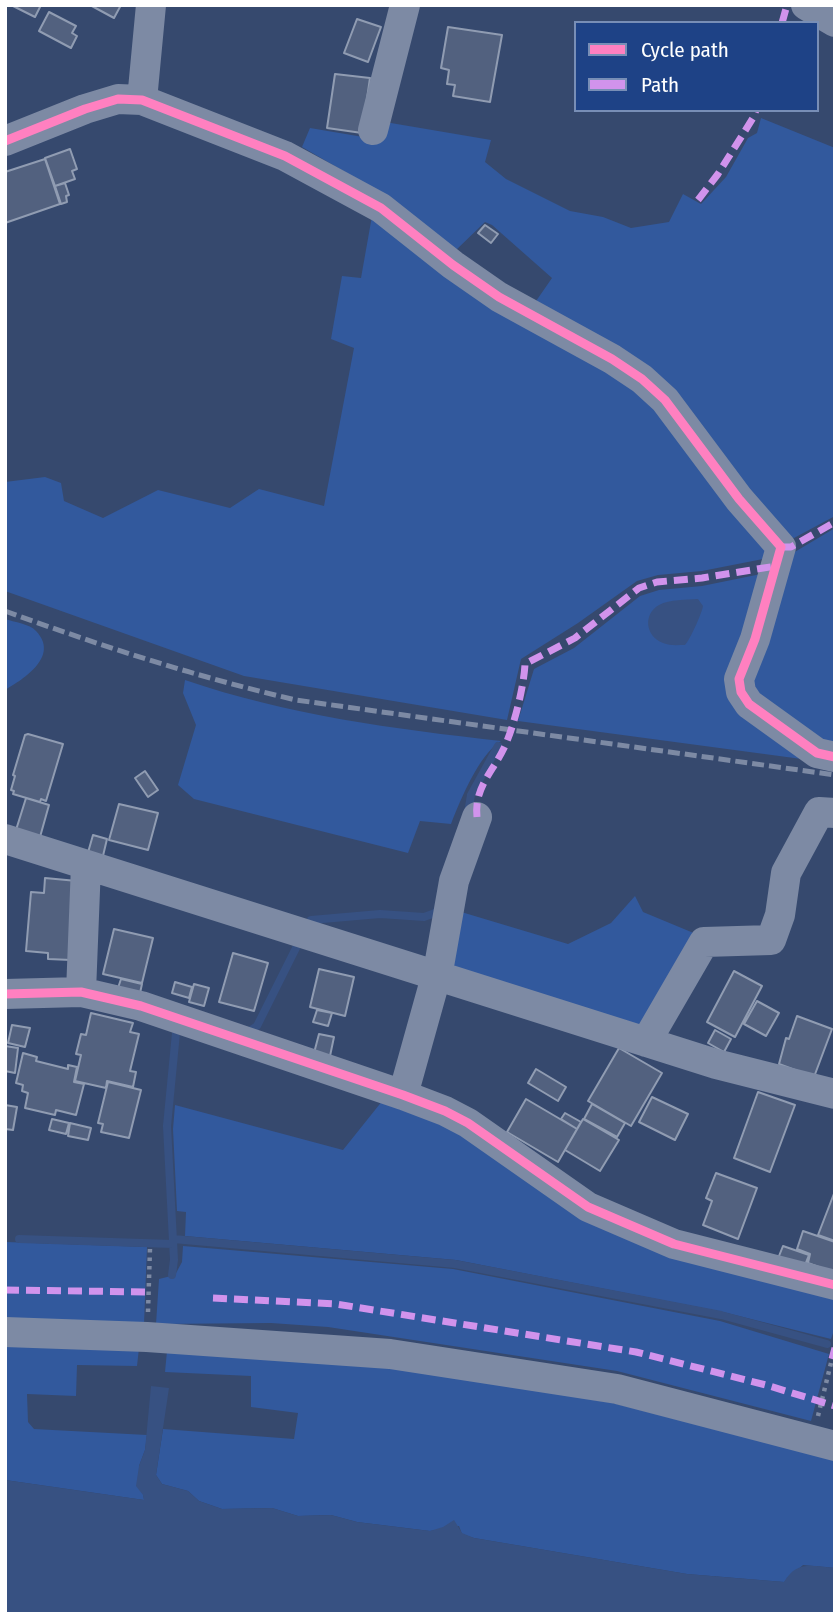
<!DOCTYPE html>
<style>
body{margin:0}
#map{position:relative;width:840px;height:1619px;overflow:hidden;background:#36496e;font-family:"Fira Sans Condensed",sans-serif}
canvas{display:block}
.frame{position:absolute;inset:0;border:7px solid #fff;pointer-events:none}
.legend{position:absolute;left:574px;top:21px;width:245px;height:91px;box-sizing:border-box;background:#1e4286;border:2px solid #788eb6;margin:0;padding:9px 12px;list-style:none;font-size:21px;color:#fff}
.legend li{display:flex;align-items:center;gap:14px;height:35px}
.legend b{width:35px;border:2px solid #788eb6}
</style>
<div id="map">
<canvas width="840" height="1619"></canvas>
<div class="frame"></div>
<ul class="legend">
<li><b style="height:9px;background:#ff80c0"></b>Cycle path</li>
<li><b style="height:9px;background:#d193ec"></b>Path</li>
</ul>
</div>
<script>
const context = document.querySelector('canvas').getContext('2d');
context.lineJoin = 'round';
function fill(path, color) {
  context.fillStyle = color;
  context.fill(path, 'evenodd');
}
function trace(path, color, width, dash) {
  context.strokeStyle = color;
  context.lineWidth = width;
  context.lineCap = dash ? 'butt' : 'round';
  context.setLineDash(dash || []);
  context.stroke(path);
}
fill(new Path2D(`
 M761,118L835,148V516L794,538L784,535L673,396L534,304L552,278L492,225L485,222L455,251L390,198L302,147L310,128L381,140L385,122L491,140L485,162L506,179L570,211L603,217L631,228L669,222L683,194L701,204L726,177L748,138L757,133Z
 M372,216L628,380L655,406L770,545L763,559L702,571L658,575L637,581L578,623L521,659L507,720L244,676L5,591V482L45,477L61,483L64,501L103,518L158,490L230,508L259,489L324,506L354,348L331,339L342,276L361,278Z
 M835,528V753L749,693L793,553Z
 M761,574L732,683L824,762L518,721L534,669L574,648L640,596L659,590L702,586Z
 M5,619C14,622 30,624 36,631C60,656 24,679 5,690Z
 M185,680C287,715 394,729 501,741C478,756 461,799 451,824L420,821L408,853L194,799L178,785L196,725L183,693Z
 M635,896L643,912L696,934L643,1029L448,967L458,911L568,944L611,923Z
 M383,1100L447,1120L583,1214L835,1292V1327L831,1339L723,1312L456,1260L185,1236L186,1212L177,1211L173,1129L175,1105L343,1150Z
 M6,1242L147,1247L144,1324L6,1319Z
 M183,1246L453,1269L720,1321L829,1354L811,1421L617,1371L328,1327L271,1323L156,1324L159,1279L175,1275L182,1262Z
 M5,1345L139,1348L137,1366L77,1365L76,1396L27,1394L28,1422L34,1429L147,1435L145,1450L139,1466L144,1500L5,1480Z
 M167,1351L391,1366L613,1403L835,1460V1568L803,1565L784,1582L687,1574L474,1538L462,1534L459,1526L430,1531L357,1522L331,1515L298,1516L272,1508L222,1509L199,1501L188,1491L162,1484L156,1475L163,1429L294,1439L298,1413L251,1407V1376L165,1372Z`), '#32599d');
fill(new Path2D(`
 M698,599L703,606C702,613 690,640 685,645C677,645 670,646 663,643C645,636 643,614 659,605C670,599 686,600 698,599Z
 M151,1386L169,1388L156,1475L162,1484L188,1491L199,1501L222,1509L272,1508L298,1516L331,1515L357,1522L430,1531L443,1527L454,1520L462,1533L474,1538L687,1574L784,1582C797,1560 812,1566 835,1568V1614H5V1480L144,1500L143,1495L136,1486L139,1466L145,1450Z`), '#375182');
trace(new Path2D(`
 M468,813L471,795L498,746
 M311,920L380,914L424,917L435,913L439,909
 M245,1034L257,1026L296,948
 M19,1239L173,1244
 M173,1239L455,1264L721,1315L827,1344
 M172,1275L174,1260L167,1126L176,1033`), '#375182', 8);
const building = new Path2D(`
 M11,5H41L35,17Z
 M90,5H121L114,18Z
 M49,12L76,26L72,33L77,36L71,48L39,31Z
 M357,19L381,27L368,62L344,53Z
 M448,27L502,35L490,102L453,96L455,85L447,84L449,70L441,68Z
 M335,74L370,78L362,133L327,128Z
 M70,149L77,169L72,171L75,179L55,186L45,158Z
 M45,159L60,204L5,223V172Z
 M65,183L69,195L66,196L67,202L61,204L55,186Z
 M485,225L498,234L491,243L478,233Z
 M28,734L63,744L46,801L41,799L40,802L13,794L14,791L11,790L15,776L13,775L25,735Z
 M145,771L158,790L148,797L135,778Z
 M26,798L49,805L40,837L16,830Z
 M119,804L158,813L148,850L109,840Z
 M93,835L107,839L102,860L87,856Z
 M45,878L77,881L71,960L48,959V953L26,951L31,892L44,893Z
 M114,929L153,938L142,983L103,974Z
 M233,953L268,963L254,1011L219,1002Z
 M319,969L354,977L345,1016L310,1007Z
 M734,971L762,986L735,1037L707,1022Z
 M121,979L142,984L140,993L118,988Z
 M175,982L192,987L189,998L172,993Z
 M194,984L209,988L204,1006L189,1002Z
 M757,1001L779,1013L766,1036L744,1024Z
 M317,1010L332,1013L328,1026L313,1022Z
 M91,1013L133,1023L130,1032L139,1034L130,1071L136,1072L133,1087L107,1081L106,1088L75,1081L81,1055L76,1054L81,1034L86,1035Z
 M797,1016L832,1029L814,1077L779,1064L786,1038L789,1039Z
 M12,1025L30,1028L25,1047L8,1043Z
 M715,1030L731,1039L724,1052L708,1043Z
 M319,1034L334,1037L330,1056L314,1053Z
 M5,1046L18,1048L15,1073L5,1071Z
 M619,1048L662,1073L631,1126L588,1101Z
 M23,1053L37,1057L36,1061L68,1069V1065L77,1067L74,1082L84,1084L76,1115L56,1110L55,1115L25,1108L28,1093L22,1091L23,1085L16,1083Z
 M536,1069L566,1087L558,1101L528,1083Z
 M108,1082L141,1090L129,1138L101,1132L103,1124L98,1123Z
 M758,1092L795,1105L770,1172L734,1158Z
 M652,1097L688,1114L675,1140L639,1122Z
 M526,1099L577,1129L558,1162L507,1132Z
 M592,1104L625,1123L617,1137L584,1119Z
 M5,1105L17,1107L13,1130L5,1129Z
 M565,1113L581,1122L577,1129L561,1119Z
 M52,1119L69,1123L66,1134L49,1130Z
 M583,1119L619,1140L600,1171L565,1150Z
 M70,1123L91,1128L88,1140L68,1136Z
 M716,1173L757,1188L738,1239L703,1225L712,1201L706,1198Z
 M835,1191V1241L818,1235Z
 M803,1231L835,1242V1273L808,1263L810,1254L797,1249Z
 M783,1246L809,1255L803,1270L777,1261Z`);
fill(building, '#52617f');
trace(building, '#909cb2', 2);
trace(new Path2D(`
 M148,1312L150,1248
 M818,1416L832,1359`), '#7d8aa4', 4.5, [3.5, 5]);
trace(new Path2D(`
 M806,5L835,22
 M142,100L151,5
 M373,130L405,5
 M5,141L85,109L118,99L142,100L285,156L381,208L453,265L499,297L612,359L642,379L665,400L739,499L781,547L755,639L739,679L741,692L749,704L817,753L835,757
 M5,839L716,1064L835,1094
 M81,992L86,865
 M5,994L81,992L141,1006L403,1095L445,1111L468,1123L588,1207L674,1244L835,1285
 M646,1042L704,942L771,940L780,915L786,873L819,812L835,813
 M403,1095L439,966L454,881L477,817
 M5,1332L147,1337L390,1354L617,1389L835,1446`), '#7d8aa4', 30);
trace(new Path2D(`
 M5,611C101,646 197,677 296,700L835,775`), '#7d8aa4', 5, [12, 5]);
trace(new Path2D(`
 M782,23L787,5
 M698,200L718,174L753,118L756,110
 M781,547H791L835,522
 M477,817C474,788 492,773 504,748C514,727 524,686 525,664L575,638L639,588L657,582L702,578L776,566
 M5,1290L149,1292
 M213,1298L336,1304L636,1352L766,1385L835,1406
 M832,1359L835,1348`), '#d193ec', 7, [14, 7]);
trace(new Path2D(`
 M5,141L85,109L118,99L142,100L285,156L381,208L453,265L499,297L612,359L642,379L665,400L739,499L781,547L755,639L739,679L741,692L749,704L817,753L835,757
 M5,994L81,992L141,1006L403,1095L445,1111L468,1123L588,1207L674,1244L835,1285`), '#ff80c0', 9);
</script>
